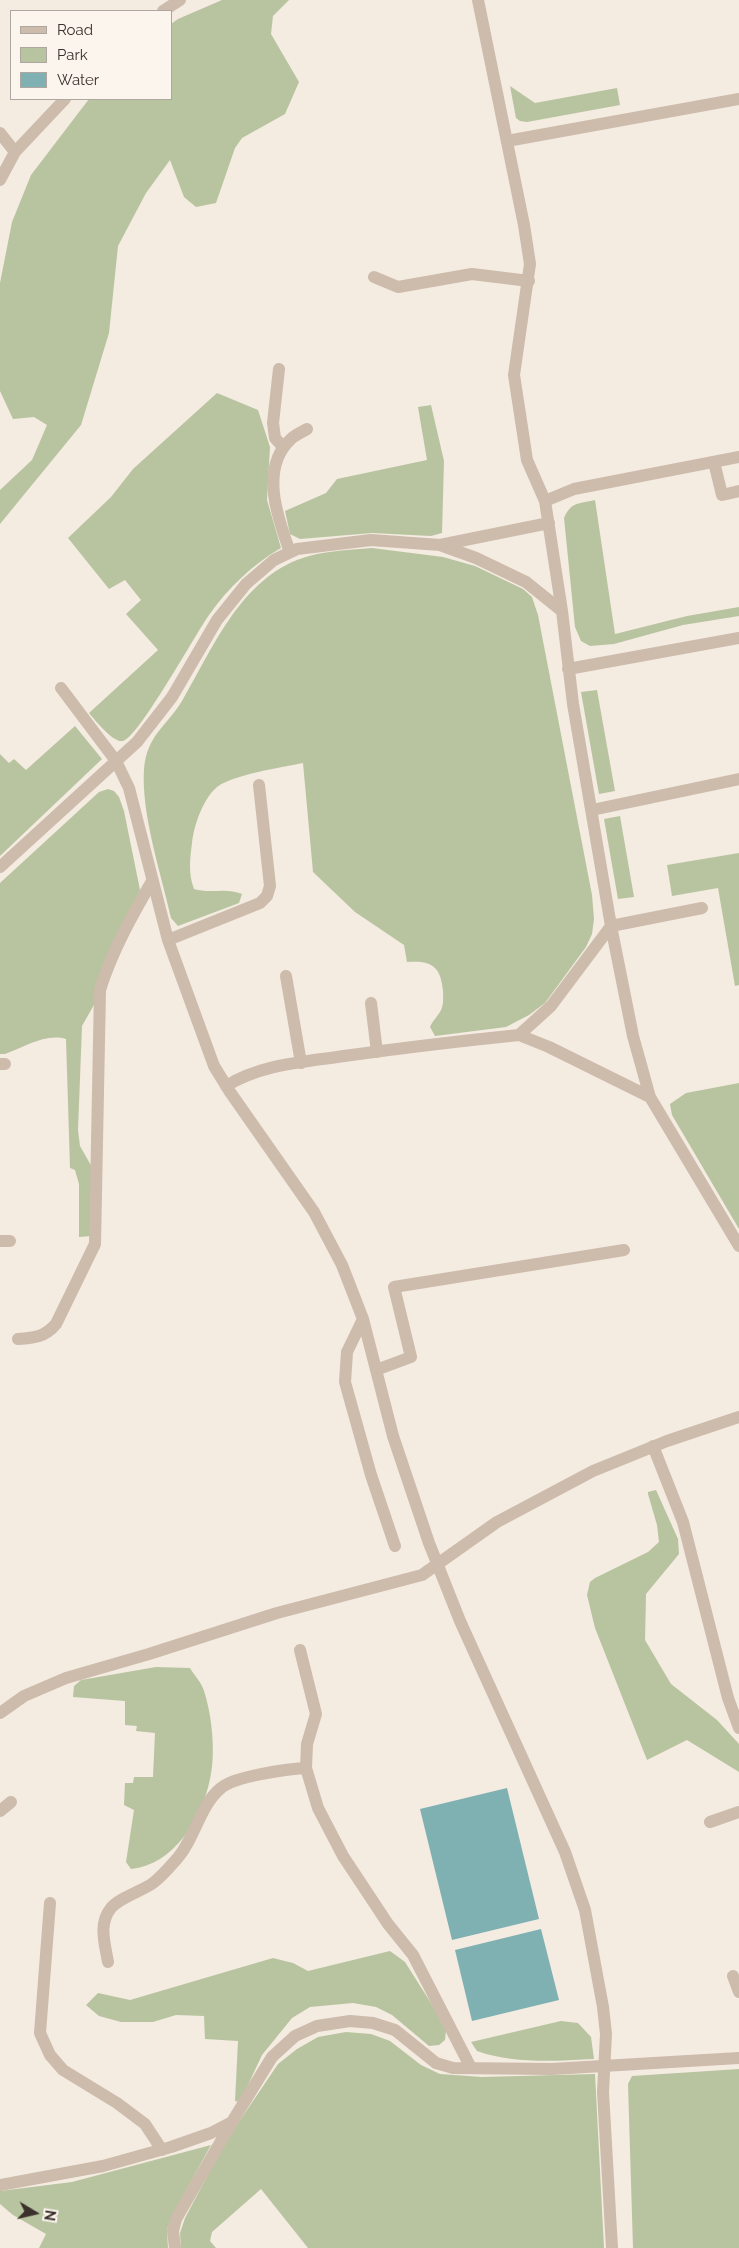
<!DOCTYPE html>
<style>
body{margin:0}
#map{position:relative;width:739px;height:2248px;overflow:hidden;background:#f4ebe1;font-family:Raleway,sans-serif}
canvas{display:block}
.legend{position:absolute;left:10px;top:10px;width:162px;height:90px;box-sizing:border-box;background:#fbf5ee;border:1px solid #aea6a0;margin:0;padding:6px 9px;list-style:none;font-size:15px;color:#3b302b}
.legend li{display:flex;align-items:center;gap:10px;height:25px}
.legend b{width:25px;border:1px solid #aea6a0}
.north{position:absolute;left:10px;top:2188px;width:50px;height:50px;-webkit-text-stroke:4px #fbf5ee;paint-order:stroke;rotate:99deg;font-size:14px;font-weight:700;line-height:20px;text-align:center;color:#3b302b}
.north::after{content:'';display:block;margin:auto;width:18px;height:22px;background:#3b302b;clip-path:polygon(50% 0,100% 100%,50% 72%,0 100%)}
</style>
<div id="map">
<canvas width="739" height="2248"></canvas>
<ul class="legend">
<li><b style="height:6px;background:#cdbbac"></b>Road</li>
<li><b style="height:14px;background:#b8c4a0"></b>Park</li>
<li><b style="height:14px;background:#7fb0b2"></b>Water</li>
</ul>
<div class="north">N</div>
</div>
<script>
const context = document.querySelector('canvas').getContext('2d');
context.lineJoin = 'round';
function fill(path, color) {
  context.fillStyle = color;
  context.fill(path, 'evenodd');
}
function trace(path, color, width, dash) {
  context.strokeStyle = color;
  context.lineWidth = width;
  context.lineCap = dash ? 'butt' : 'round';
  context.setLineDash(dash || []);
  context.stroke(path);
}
fill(new Path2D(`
 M222,0H289L273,16L271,34L299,82L285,114L242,138L235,148L216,203L196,207L184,197L170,160L146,193L118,246L109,333L81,425L0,524V490L32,460L47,425L34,417L13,419L0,391V283L12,222L31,175L89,99H171V24L178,19Z
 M510,86L535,103L617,88L620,105L527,122L520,121L516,118Z
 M217,393L258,410L270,447L267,500L281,548C252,565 229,587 209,615C196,633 139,737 123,741C113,743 95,720 89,713L158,650L126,614L141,600L125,580L109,589L68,538L111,497L133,469Z
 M431,405L444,461L442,533L431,536L372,533L300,539L290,534L285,511L326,493L337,479L427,460L418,407Z
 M595,500L615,634L687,616L739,607V616L683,625L614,644L590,646L581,641L575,627L564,518C571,502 578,504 595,500Z
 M372,548L443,557L475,566L523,589L532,597L538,615L592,895L594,919L592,934L586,947L545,1003L529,1015L506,1027L435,1036L430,1027C433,1020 438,1016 441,1010C444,1004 443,997 443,991C441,966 431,960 407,962L404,945L355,912L313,872L303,763C283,767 232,775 217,787C203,799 194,825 192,843C190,858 188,874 194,889C211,894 226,887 242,894L239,903L178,926L171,918C161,873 141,814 144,769C147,735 166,727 182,701C212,650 238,584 297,560C320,551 347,550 372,548Z
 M597,690L615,791L599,794L581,692Z
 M75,726L102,759L0,856V754L9,763L14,759L26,770Z
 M108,789L114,791L119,797L124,811L140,890L95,1003L82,1026L78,1130L80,1146L93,1169L91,1236L79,1237V1184L75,1170L70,1168L66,1039C45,1033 25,1047 5,1054H0V883L99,792Z
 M620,816L634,897L618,899L604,819Z
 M739,853V985L735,986L718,888L672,896L667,865Z
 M739,1083V1229L672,1115L670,1104L686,1093Z
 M656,1490L678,1539L679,1554L646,1594L645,1640L671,1684L717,1720L739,1744V1772L687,1740L647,1760L595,1628L587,1595L590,1582L595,1578L648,1552L659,1542L657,1525L648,1494V1492Z
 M156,1667L190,1668C194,1675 202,1683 204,1691C212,1715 216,1754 210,1779C202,1818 174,1865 131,1869L126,1862L134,1810L124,1805L125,1783H133L134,1777H153L155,1733L136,1731L137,1726L125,1725V1701L73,1697L74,1686L81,1680Z
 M390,1951L405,1962L436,2011L446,2030L445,2040L439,2045L429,2046L392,2015L376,2007L353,2003L310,2007L292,2018L262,2055L240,2102L235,2101L238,2041L205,2039L204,2016L176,2015L153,2022H121L99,2016L86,2005L98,1993L130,2000L273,1958L293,1963L308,1971Z
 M561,2021L578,2023L591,2037L594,2059C554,2061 514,2064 477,2051L471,2042Z
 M346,2032L371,2034L390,2041L421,2065L440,2074L482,2077L595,2074L604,2248H308L261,2189L212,2232L210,2241L216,2248H181L180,2233L185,2218L226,2141L278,2064L297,2049L318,2037Z
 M739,2069V2248H633L628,2084L632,2076Z
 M211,2145L171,2218L167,2230L168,2248H39L46,2234L13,2215L0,2204V2191L72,2182Z`), '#b8c4a0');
fill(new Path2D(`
 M507,1788L539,1919L452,1940L420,1809Z
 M541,1929L559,2000L472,2021L455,1950Z`), '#7fb0b2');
trace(new Path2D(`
 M478,0L524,225L530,264L514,375L527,460L545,501L562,611L573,704L611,926L633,1036L650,1097L739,1246
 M163,11L180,0
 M0,133L15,152
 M507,141L739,99
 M0,180L15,152L65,99
 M374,277L398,287L472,274L529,281
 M279,369L273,423L275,438L283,447
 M714,462L722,495L739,491
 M545,501L574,489L739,457
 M440,545L549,523
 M290,552C278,519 259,468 291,439C295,435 302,432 307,429
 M568,669L739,638
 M61,688L116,761L129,788L168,940L214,1066L230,1092L314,1212L342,1265L363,1319L393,1436L429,1543L460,1621L565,1852L585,1910L603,2007L606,2034L603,2092L612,2248
 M592,810L739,779
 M0,867L137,742L172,697L217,620L246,584L274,560L297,549L371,540L440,545L476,558L526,582L562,611
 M168,940L260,903L267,896L270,886L259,785
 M286,976L301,1063
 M371,1003L377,1052
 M0,1064H5
 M226,1086C262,1064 303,1062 344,1056C402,1048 460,1041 519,1035
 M650,1097L549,1047L519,1035L551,1006L611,926L702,908
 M0,1241H10
 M363,1319L347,1352L345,1382L371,1475L395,1546
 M18,1339C34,1338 45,1337 56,1324L95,1244L100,990C112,951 132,916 152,881
 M376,1370L411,1357L394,1287L624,1250
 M653,1446L683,1522L728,1698L739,1728
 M300,1650L316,1714L307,1744L306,1768L318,1808L343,1856L388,1924L413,1955L471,2068
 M0,1713L24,1696L66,1678L149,1654L277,1613L422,1575L497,1522L593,1471L667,1441L739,1417
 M0,1811L11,1802
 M710,1822L739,1812
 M50,1903L40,2033L50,2055L63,2070L117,2103L145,2124L162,2150
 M108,1962C105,1944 98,1924 111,1908C119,1898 142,1891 153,1883C161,1877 168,1869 175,1861C195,1840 199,1806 221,1788C235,1776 288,1769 306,1768
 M733,1976L739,1992
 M0,2185L103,2166L171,2147L211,2133L232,2122L272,2057L295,2036L317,2026L350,2021L373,2023L395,2030L436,2063L453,2068L552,2069L739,2058
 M175,2248L173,2231L176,2219L232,2122`), '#cdbbac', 12);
</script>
